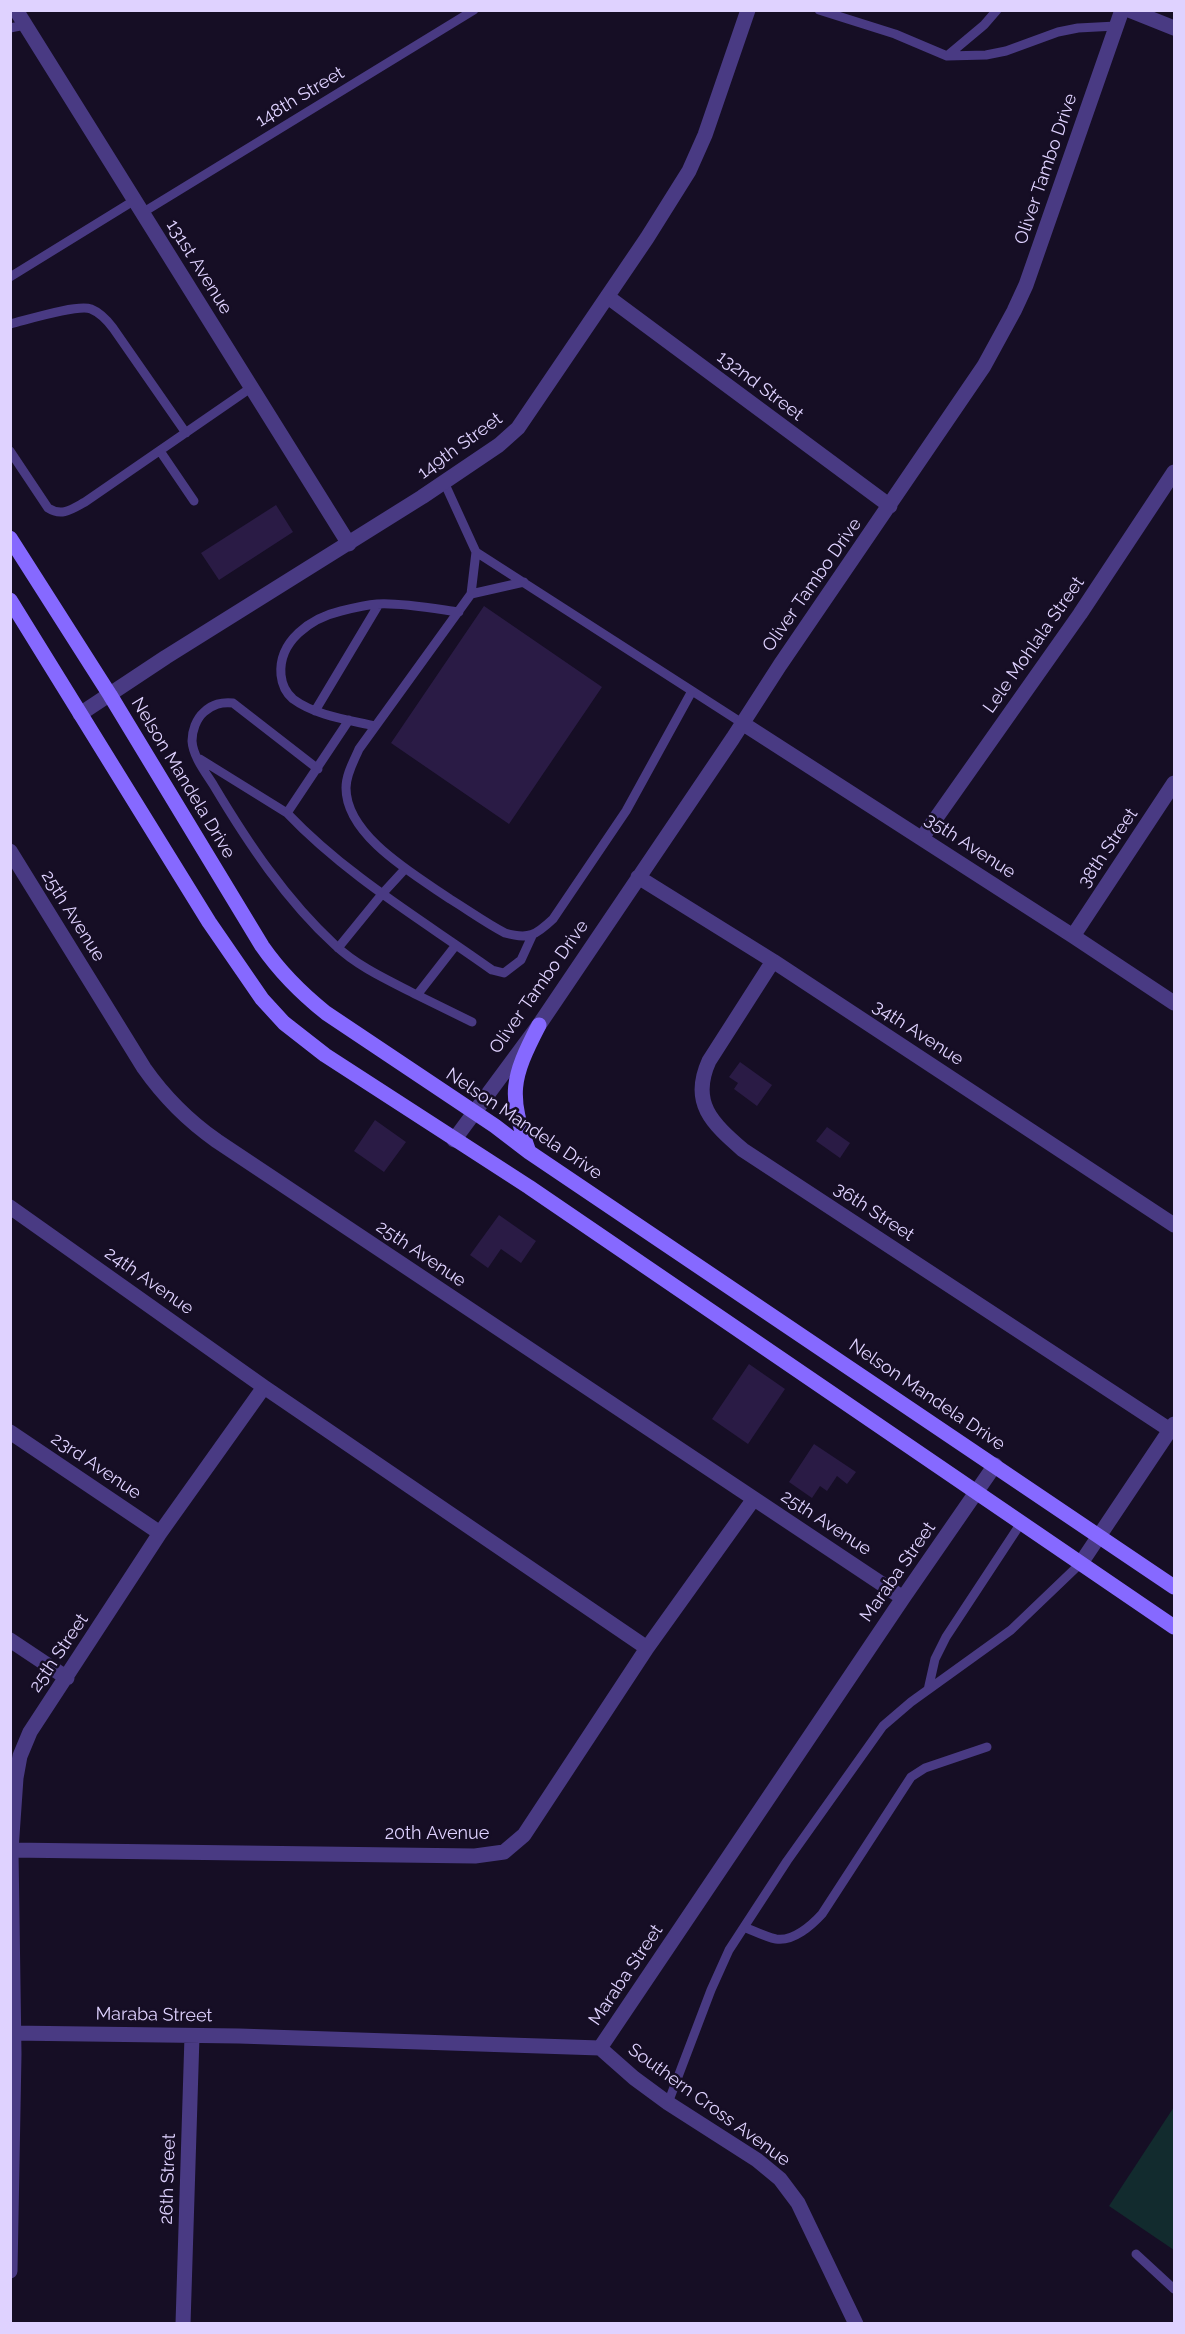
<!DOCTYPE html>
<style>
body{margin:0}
#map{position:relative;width:1185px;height:2334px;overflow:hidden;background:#160e25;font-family:Raleway,sans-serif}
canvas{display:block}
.frame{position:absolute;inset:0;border:12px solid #dfd2ff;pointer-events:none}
</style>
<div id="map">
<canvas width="1185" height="2334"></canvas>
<div class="frame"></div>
</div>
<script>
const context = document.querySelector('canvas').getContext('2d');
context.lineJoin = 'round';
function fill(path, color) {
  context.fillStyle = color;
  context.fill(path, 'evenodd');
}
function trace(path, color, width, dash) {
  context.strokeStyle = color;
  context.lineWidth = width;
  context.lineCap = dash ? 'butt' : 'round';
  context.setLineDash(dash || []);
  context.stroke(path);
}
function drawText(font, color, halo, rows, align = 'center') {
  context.font = font + ' Raleway,sans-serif';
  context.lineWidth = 5;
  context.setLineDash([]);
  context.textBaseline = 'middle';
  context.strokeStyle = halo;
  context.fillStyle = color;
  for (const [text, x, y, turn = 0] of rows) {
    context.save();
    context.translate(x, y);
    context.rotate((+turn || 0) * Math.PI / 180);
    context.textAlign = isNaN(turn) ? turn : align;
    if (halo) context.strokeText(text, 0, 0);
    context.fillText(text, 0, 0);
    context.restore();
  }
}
fill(new Path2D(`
 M1174,2107V2250L1109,2206Z`), '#122b2e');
fill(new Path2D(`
 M276,505L293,532L219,580L201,553Z
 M484,606L602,687L509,824L391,743Z
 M740,1062L772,1085L757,1106L734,1089L738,1083L729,1077Z
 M375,1120L406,1142L384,1172L354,1151Z
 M827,1127L850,1143L840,1158L816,1141Z
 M499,1215L536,1241L521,1263L501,1249L488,1268L470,1255Z
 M749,1364L785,1389L748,1444L712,1419Z
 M814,1444L856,1472L847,1484L837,1476L827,1491L820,1486L812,1498L789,1482Z`), '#2a1b45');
trace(new Path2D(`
 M819,10L895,34L947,56L986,55L1006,51L1058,32L1078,28L1116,26
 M10,28L25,25
 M947,56L984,25L997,10
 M142,213L474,10
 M10,277L135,200
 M10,324C27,320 77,304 91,309C101,313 107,320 113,328L186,433
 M10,451L48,508C62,517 72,509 85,502L252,387
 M160,451L194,501
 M444,482L476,552L471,594L359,749C354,761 346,774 346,788C346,836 415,875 450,899C468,910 486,923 505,933C529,940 536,935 553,919L626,811L692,691
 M476,552L742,723
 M471,594L524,582
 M315,711L379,604
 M349,720L287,813C347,876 422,920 492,970L504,973L521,960L532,936
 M375,726C349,720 316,716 293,699C286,693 282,685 281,675C278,641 311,618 341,611C353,608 365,605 377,604C398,602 437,609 459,612
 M200,759L287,813
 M318,769L233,703C221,702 213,704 204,712C196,719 192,731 192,741C193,757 206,773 214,786C248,843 286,900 335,945C358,967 390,981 417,995L456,945
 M338,948L382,894L405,869
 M417,995L472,1022
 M928,1690L935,1659L946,1637L1021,1523
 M744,1927C754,1931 766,1937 776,1939C793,1942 812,1925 822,1914L911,1777L925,1768L987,1747
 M668,2103L711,1990L729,1950L787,1861L883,1726L911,1702L1011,1630L1081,1563
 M1136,2254L1174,2289`), '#493a83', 9);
trace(new Path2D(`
 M16,10L349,544
 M1129,10L1174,28
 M608,297L890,506
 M80,714L166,657L422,497L499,445L518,428L647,238L689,171L705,135L748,10
 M742,723L1073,936L1174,1003
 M922,838L1080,614L1174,472
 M10,851L144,1068C165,1098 187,1120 217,1141L903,1598
 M638,877L773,961L1174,1225
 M1073,936L1174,783
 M773,961L709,1061C690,1103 712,1123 743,1150L1170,1430
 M454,1140L539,1025L733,738L780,665L984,366L1014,311L1026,285L1122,10
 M10,1207L264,1387L647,1648
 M10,1432L160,1533
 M1081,1563L1174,1424
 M10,1640L67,1678
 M10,1850L475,1856L504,1852L524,1835L647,1648L753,1500
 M10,2033L239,2036L600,2048
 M600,2048L903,1598L995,1465
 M600,2048L634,2078L668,2103L757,2160L780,2179L798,2203L856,2324
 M10,2271L14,2054L11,1850L16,1778L20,1756L30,1732L160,1533L264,1387
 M183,2324L192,2036`), '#493a83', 15);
trace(new Path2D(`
 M10,538L110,695L262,946C280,972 301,993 326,1013L495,1126L529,1152L1174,1587
 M10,600L209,922L262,999L284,1023L325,1055L529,1187L1174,1627
 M529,1152C508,1094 511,1079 539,1025`), '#8669ff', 15);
drawText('18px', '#dfd2ff', '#160e25', [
 ["148th Street",300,97,-31],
 ["Oliver Tambo Drive",1046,169,-71],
 ["131st Avenue",199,267,58],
 ["132nd Street",760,386,37],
 ["149th Street",460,446,-36],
 ["Oliver Tambo Drive",812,585,-55],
 ["Lele Mohlala Street",1034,645,-55],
 ["Nelson Mandela Drive",183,778,59],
 ["35th Avenue",970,846,33],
 ["38th Street",1108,848,-56],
 ["25th Avenue",73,916,58],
 ["Oliver Tambo Drive",539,987,-55],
 ["34th Avenue",918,1033,33],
 ["Nelson Mandela Drive",524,1124,34],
 ["36th Street",874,1212,33],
 ["25th Avenue",421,1254,34],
 ["24th Avenue",149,1281,35],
 ["Nelson Mandela Drive",927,1395,34],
 ["23rd Avenue",96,1466,34],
 ["25th Avenue",826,1523,33],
 ["Maraba Street",898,1572,-55],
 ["25th Street",59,1653,-56],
 ["20th Avenue",437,1834],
 ["Maraba Street",626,1975,-56],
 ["Maraba Street",154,2015,1],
 ["Southern Cross Avenue",709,2105,36],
 ["26th Street",168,2179,-88]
]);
</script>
